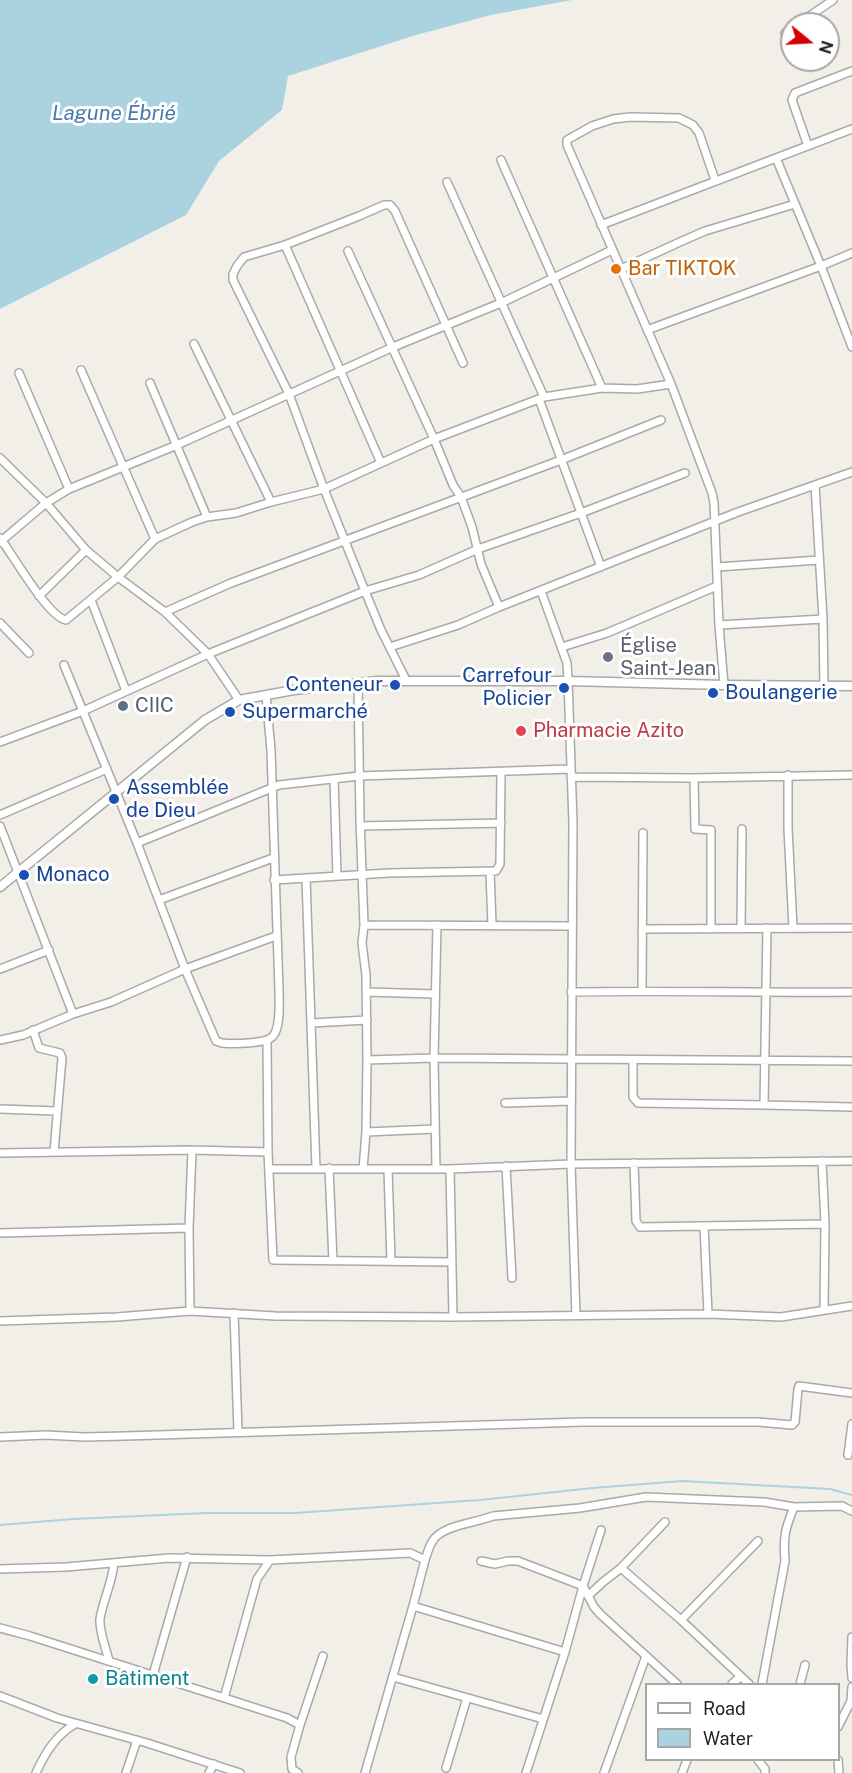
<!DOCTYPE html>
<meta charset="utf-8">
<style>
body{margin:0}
#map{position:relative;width:852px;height:1773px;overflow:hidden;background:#f2efe9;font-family:"Public Sans",sans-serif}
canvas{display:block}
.legend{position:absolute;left:645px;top:1683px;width:195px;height:78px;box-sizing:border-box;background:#fff;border:2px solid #a7a7a7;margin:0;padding:8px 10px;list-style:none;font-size:18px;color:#222}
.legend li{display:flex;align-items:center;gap:12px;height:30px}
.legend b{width:30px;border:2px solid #a7a7a7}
.north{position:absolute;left:780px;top:12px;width:60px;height:60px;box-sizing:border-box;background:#fff;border:2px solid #a7a7a7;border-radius:50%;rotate:108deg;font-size:16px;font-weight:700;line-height:24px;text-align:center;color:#222}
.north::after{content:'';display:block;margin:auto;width:21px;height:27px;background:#d40000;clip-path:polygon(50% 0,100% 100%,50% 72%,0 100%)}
</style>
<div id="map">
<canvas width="852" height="1773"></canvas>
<ul class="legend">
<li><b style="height:8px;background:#fff"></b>Road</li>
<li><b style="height:16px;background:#aad3df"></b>Water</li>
</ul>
<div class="north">N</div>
</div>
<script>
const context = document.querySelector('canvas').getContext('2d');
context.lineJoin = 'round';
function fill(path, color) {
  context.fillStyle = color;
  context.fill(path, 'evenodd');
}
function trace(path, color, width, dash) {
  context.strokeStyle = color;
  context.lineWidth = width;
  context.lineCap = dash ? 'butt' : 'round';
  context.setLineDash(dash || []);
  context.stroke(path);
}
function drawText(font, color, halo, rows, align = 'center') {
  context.font = font + ' "Public Sans",sans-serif';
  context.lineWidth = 6;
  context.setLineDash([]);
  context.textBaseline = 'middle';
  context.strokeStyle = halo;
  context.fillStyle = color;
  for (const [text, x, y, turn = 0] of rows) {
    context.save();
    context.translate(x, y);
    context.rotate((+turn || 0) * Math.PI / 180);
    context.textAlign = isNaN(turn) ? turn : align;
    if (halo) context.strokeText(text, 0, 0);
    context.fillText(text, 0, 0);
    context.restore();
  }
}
fill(new Path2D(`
 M0,0H572L491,15L416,35L288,76L282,110L219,161L186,215L0,309Z`), '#aad3df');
trace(new Path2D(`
 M0,1525L73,1519L206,1513H295L480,1500L593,1488L682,1481L830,1489L852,1495`), '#aad3df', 2);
const minor = new Path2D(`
 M798,24L833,0
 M785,33L792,28
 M808,146L792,100L795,93L852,71
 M776,158L821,266L852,253
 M501,160L602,388
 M447,182L544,397
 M601,225L852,129
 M285,245L381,463
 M348,251L434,439L453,485L461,497L472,527L481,564L499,607
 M621,269L682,241L705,231L795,204
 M647,330L821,266L852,347
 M194,344L271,502
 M81,370L155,539
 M19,373L69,489
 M150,383L207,517
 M671,384L567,145V140L592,126L613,119L630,117L679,118L693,125L699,133L715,180
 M539,399L601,567
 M0,458L46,503L86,550L118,577L165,612L208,654L239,700
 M815,485L823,619L824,687
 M0,538C13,555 48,617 66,620L118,577L155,539L192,522L207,517L236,513L271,502L324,489L434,439L544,397L602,388L637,389L671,384L712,493L714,503L719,625L724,685
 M0,542L46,503L69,489L177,445L393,347L501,303L612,250
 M717,567L819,560
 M541,591L567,663L568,681L573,822L571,1164L576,1316
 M39,596L86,550
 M91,600L126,691
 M165,612L231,583L561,460L661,420
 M0,623L29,653
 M719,625L823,619
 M390,647L458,625L499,607L738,512L852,472
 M562,647L607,633L717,586
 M64,665L137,843L185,969L216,1041L222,1043C233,1044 267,1044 273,1036C281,1027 279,1002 279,990L271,750L266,695
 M406,680L381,630L365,591L324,489L289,394L233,280V274L237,266L244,257L285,245L359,216L384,205H390L395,211L463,363
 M358,683L360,819L364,925L362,943L366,975L367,1060L366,1132L363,1169
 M0,742L83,711L208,654L365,591L419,575L478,549L581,513L685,473
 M788,775V828L793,928
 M571,777L694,778L852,775
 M694,778L695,829L711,830V929
 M334,779L337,876
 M0,815L107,769
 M0,826L73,1014
 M361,826L501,823
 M137,843L279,785L359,776L570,769
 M490,871L492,925
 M306,878L316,1168
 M274,880L389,873L496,871L500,864L501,772
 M159,900L273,858
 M364,925L572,926
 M767,928L764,1105L852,1107
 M642,929L852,928
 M741,929L742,829
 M0,969L49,950
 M642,990L643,833
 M366,992L435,994
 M571,992C665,990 758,993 852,992
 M312,1023L367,1020
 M33,1030L39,1048L60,1053L62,1058L54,1152
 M0,1040L23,1035L73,1014L111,1002L185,969L276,936
 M267,1041L268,1152L273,1260L452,1262
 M367,1060L434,1058L852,1061
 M633,1060V1097L638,1103L764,1105
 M505,1103L571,1101
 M0,1109L56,1111
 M366,1132L435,1129
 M0,1153L192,1150L268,1152
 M822,1161L825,1224L824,1310
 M634,1163L636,1221L640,1227L825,1224
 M506,1166L512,1278
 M329,1168L333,1261
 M269,1169H450L571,1164L852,1161
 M388,1169L391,1261
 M436,1169L434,1058L437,925
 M450,1169L453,1317
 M704,1226L708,1314
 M0,1233L189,1228
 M190,1311L189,1228L192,1150
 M234,1313L238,1432
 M0,1321L117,1317L190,1311L275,1316L453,1317L708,1314L781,1317L852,1306
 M0,1437L46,1435L84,1437L125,1436L583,1422H758L792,1425L795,1422L798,1389L799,1386L852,1393
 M848,1455L852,1424
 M425,1560C427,1554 429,1547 432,1542C441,1525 476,1523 493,1516L580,1508L646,1497L764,1502L794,1507L842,1506L852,1511
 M481,1561L495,1564L508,1561H518L583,1586L594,1607L600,1614L677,1684
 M621,1568L681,1620L749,1684
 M0,1569L66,1567L169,1558L270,1560L410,1553L425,1560L413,1606L565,1652
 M588,1596L603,1582L621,1568L665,1522
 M681,1620L758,1541
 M0,1628L30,1636L287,1718L300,1725L291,1757L292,1769L298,1773
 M852,1637L851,1664L852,1678
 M109,1661C106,1648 99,1632 100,1619C103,1600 112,1584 114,1563
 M153,1675L187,1557
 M393,1677L543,1719
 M732,1684L740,1677
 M762,1684L785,1561C783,1537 785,1529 794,1507
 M800,1684L805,1665
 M0,1696L57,1718L147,1743L240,1773
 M224,1698L257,1579L270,1560
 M300,1725L323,1656
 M838,1727L851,1701L852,1687
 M758,1760L765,1769V1773
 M838,1760L839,1773
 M446,1768L467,1698
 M36,1773C45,1753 56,1735 75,1724
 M126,1773L137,1740
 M209,1773L214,1764
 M365,1773L413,1606
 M526,1773L565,1652L583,1586L601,1530
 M604,1773L646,1656
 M682,1773L687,1760`);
const tertiary = new Path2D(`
 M0,887L205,720L239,700L294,690L378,681H568L724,685L852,686`);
trace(minor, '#a9a9a9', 10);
trace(tertiary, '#a9a9a9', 11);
trace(minor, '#fff', 7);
trace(tertiary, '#fff', 8);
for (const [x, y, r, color] of [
 [616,269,6,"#e8710a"],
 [608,657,6,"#6b7280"],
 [395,685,6,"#1a4fb4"],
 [564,688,6,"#1a4fb4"],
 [713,693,6,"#1a4fb4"],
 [123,706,6,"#5c6f8a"],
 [230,712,6,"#1a4fb4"],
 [521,731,6,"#e0444e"],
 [114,799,6,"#1a4fb4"],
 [24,875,6,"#1a4fb4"],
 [93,1679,6,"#0f9aa8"]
]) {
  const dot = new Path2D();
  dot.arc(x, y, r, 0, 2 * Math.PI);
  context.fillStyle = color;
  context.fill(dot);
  trace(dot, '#fff', 2);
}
drawText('20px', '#c56008', '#fff', [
 ["Bar TIKTOK",628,269]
], 'left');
drawText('20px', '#5b616d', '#fff', [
 ["Église",620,646],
 ["Saint-Jean",620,669]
], 'left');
drawText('20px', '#164399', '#fff', [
 ["Carrefour",552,676,"right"],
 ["Policier",552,699,"right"],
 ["Conteneur",383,685,"right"],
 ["Boulangerie",725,693],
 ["Supermarché",242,712],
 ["Assemblée",126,788],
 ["de Dieu",126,811],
 ["Monaco",36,875]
], 'left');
drawText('20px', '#4e5e75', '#fff', [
 ["CIIC",135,706]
], 'left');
drawText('20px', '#be3a42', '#fff', [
 ["Pharmacie Azito",533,731]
], 'left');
drawText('20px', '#0d838f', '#fff', [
 ["Bâtiment",105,1679]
], 'left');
drawText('italic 21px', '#4a7aab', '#fff', [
 ["Lagune Ébrié",114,114]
]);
</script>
